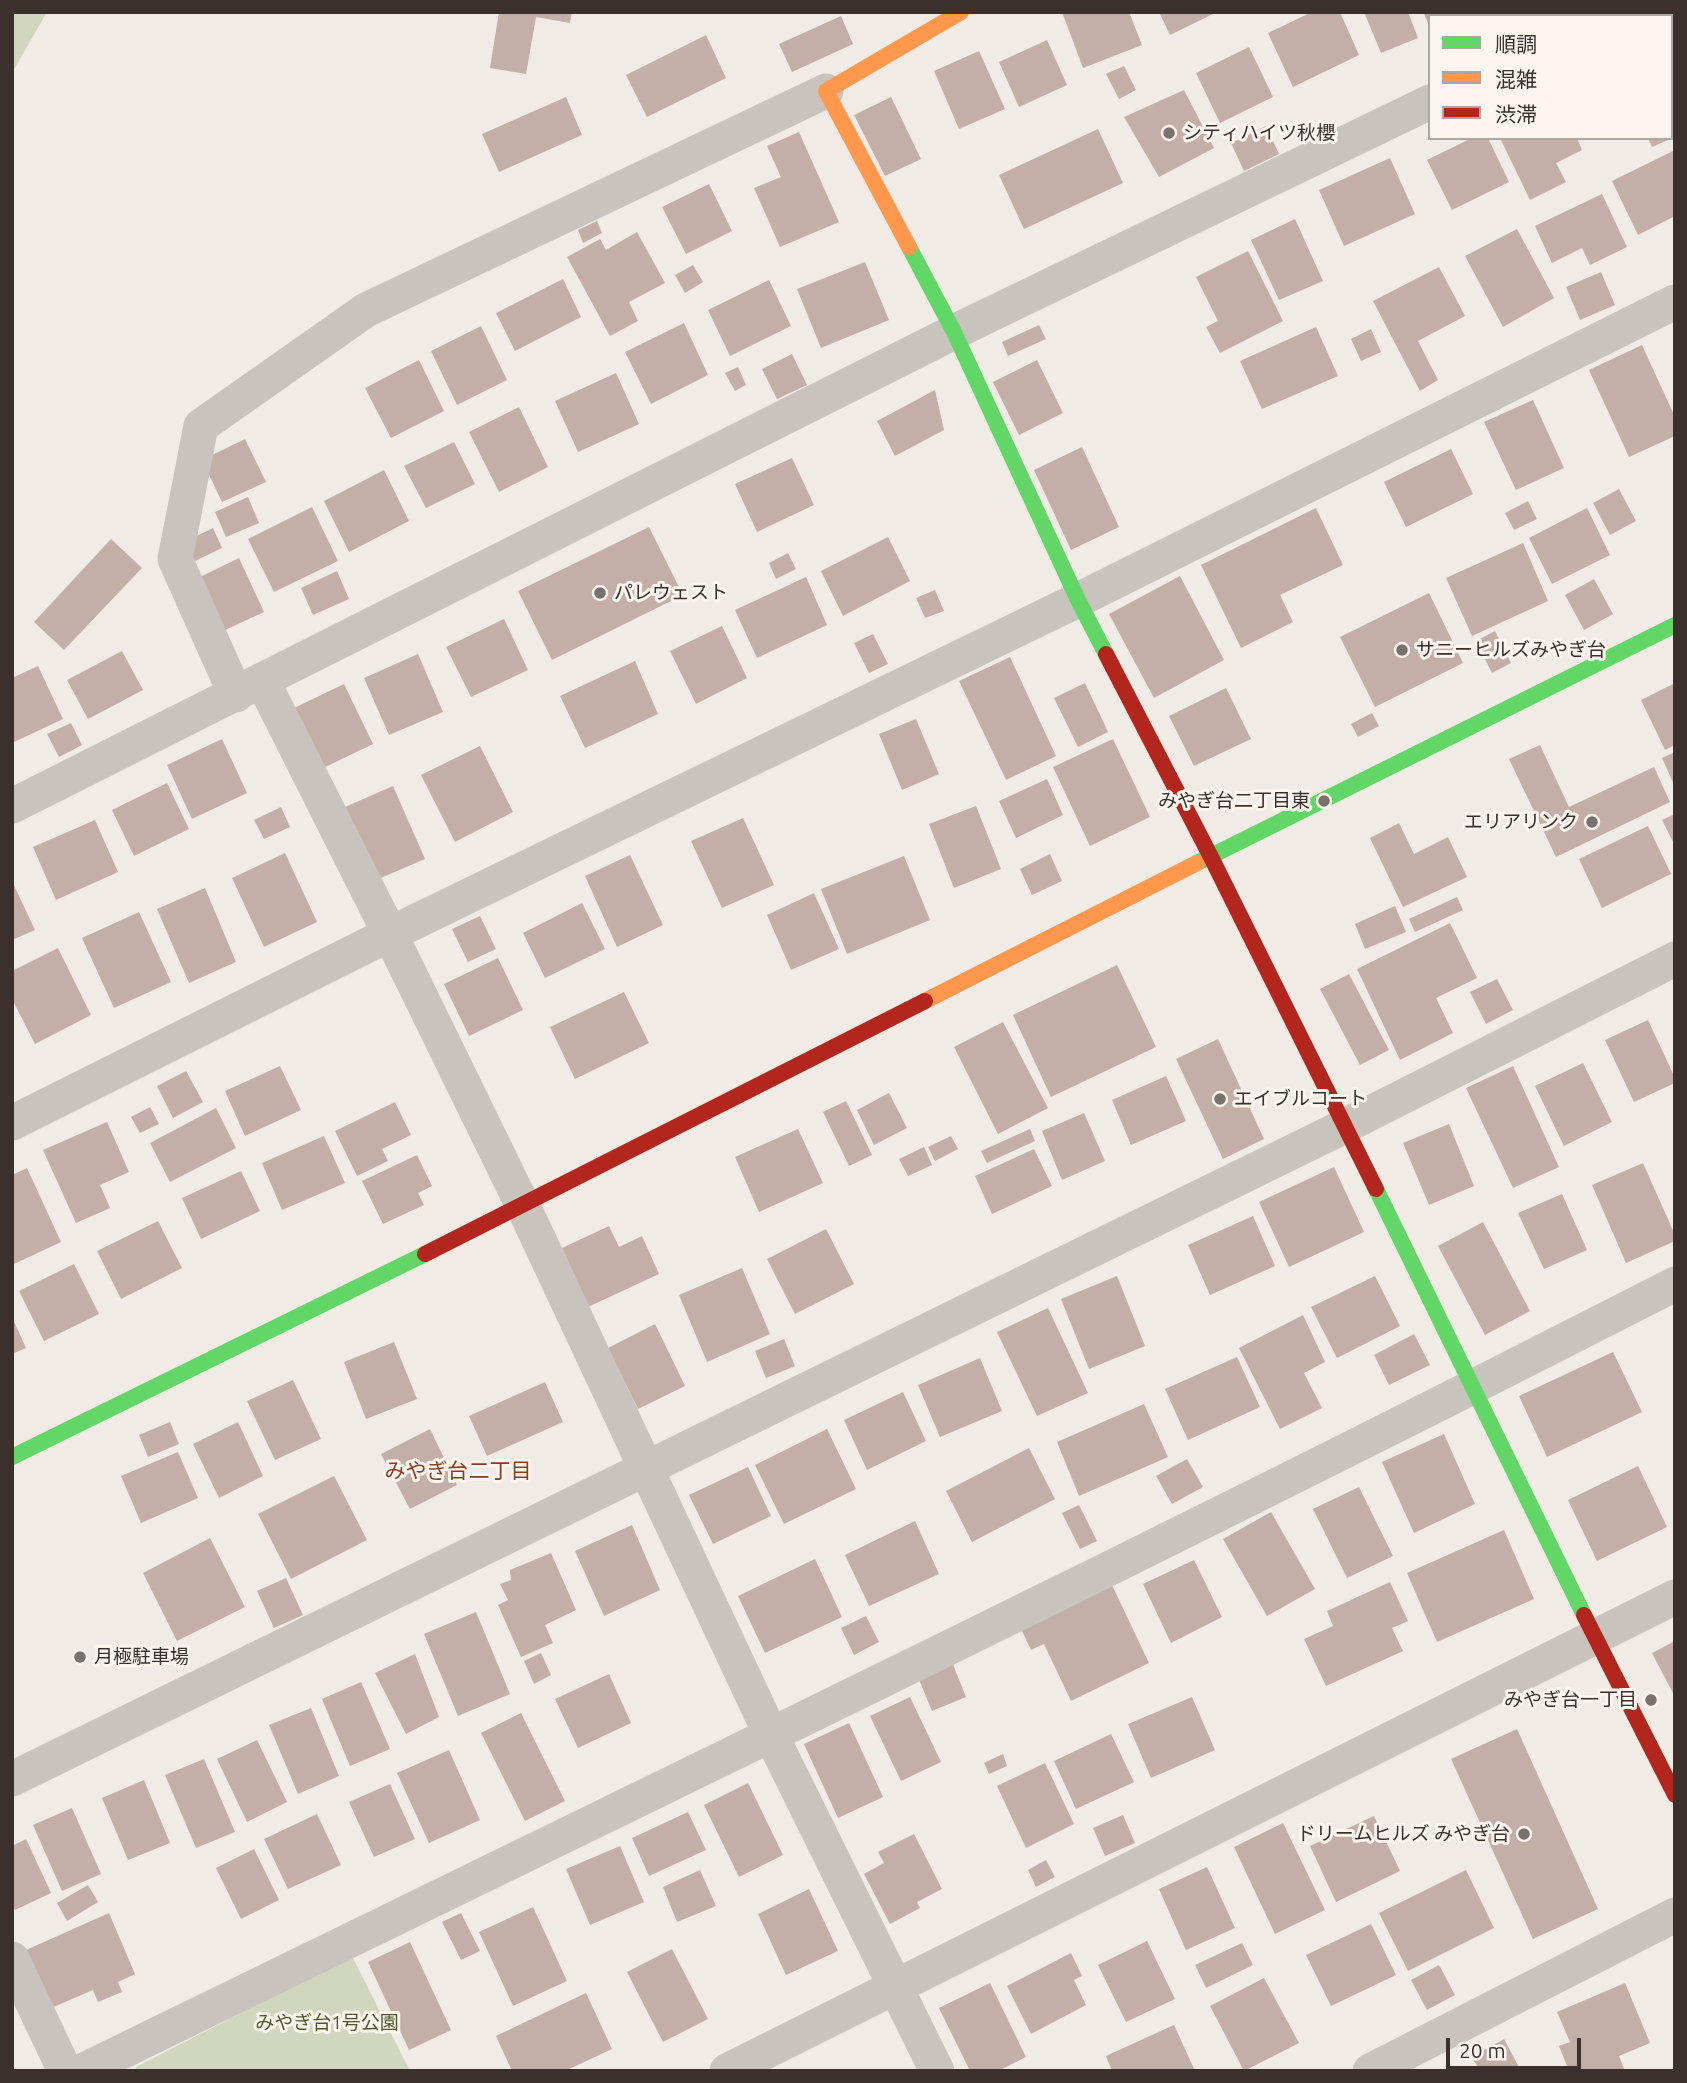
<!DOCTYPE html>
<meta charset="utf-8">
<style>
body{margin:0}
#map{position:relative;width:1687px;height:2083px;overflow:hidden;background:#f0ebe5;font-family:Ubuntu,"Noto Sans JP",sans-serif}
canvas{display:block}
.frame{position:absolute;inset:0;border:14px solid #3b302b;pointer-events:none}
.legend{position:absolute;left:1428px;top:14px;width:245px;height:126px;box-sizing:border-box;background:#fbf5ee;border:2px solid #aea6a0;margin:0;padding:9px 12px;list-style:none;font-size:21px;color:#3b302b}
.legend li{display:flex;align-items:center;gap:14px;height:35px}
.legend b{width:35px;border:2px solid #aea6a0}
.scale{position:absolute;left:1446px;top:2038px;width:135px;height:32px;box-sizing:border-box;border:4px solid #3b302b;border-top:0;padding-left:9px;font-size:21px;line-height:24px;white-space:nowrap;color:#3b302b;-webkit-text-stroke:5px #fbf5ee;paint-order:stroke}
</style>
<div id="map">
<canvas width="1687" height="2083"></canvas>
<div class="frame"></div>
<ul class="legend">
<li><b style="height:9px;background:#63d668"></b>順調</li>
<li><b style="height:9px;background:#ff974d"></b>混雑</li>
<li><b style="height:9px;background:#b3261e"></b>渋滞</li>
</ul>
<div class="scale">20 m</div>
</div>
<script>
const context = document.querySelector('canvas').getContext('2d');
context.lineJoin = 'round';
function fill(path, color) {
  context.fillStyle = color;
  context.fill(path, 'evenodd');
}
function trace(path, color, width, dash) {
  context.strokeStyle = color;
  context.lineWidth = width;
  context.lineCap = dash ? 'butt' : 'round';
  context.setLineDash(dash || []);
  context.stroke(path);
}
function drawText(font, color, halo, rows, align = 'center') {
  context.font = font + ' Ubuntu,"Noto Sans JP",sans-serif';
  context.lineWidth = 6;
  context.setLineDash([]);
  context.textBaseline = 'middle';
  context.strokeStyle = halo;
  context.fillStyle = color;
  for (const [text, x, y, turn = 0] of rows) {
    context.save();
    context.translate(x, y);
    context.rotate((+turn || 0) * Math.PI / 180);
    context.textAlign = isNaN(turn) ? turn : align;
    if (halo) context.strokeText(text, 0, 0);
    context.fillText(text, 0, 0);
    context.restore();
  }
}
fill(new Path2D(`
 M12,12H47L12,73Z
 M352,1956L410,2071H135L136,2067Z`), '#d1d6bf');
fill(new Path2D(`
 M499,12H572L570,23L536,17L526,74L490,68Z
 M1062,12H1129L1142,45L1083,68Z
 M1159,12H1217L1170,35Z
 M1312,12H1340L1359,55L1293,87L1268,33Z
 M1364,12H1408L1418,38L1381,53Z
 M1423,12H1470L1463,16H1430V27Z
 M1492,12H1526L1527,16H1493Z
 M841,16L853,44L792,72L779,44Z
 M706,35L726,78L647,117L626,75Z
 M1047,40L1067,85L1019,107L999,62Z
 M1249,47L1273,97L1220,123L1196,73Z
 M979,51L1005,109L959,129L934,71Z
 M1124,66L1136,90L1119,99L1106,74Z
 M1184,90L1214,148L1159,177L1124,117Z
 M566,97L582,135L499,172L482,134Z
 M891,97L921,159L885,176L854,115Z
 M1671,117L1675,125V137L1652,147L1648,138H1671Z
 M1266,126L1279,154L1244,171L1231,143Z
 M1098,129L1123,183L1024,229L999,175Z
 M799,132L839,222L780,247L754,188L781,177L767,146Z
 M1472,138H1488L1509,182L1452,210L1427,160Z
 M1500,138H1577L1582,150L1556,163L1566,182L1530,200Z
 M1675,150V216L1638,235L1612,181Z
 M1390,158L1415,214L1344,246L1319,190Z
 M709,184L732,231L686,254L662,207Z
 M1602,194L1627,247L1590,265L1582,248L1552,263L1535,226Z
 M1295,219L1323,281L1279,300L1251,240Z
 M597,221L602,233L583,243L578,230Z
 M1517,229L1554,298L1503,327L1465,256Z
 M637,232L665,283L629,302L638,321L610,336L567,257L600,239L606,250Z
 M1248,251L1283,321L1220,353L1206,327L1218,321L1196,277Z
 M865,262L889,320L821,348L797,289Z
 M693,265L703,282L685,293L675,275Z
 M1439,267L1465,316L1418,341L1438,380L1420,391L1373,301Z
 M1601,272L1615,305L1580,320L1566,287Z
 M563,279L581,317L515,351L496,313Z
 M769,280L791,326L730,356L708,310Z
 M684,323L708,375L651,404L625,352Z
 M1039,325L1046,339L1008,356L1002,342Z
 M481,326L507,380L457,405L431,351Z
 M1316,327L1338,376L1262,409L1240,361Z
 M1371,329L1381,352L1361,361L1351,339Z
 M1642,345L1675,417V436L1629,457L1589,370Z
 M792,354L807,385L777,399L762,369Z
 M419,360L444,411L391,438L365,388Z
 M1037,360L1063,413L1019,435L993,382Z
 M738,367L746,385L735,391L725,373Z
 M616,373L639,424L578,452L555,401Z
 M935,390L944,430L895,456L877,421Z
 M1533,400L1564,468L1516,490L1484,422Z
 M519,407L548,467L499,492L469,432Z
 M245,439L266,482L222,502L202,460Z
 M454,442L475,484L426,508L404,466Z
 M1082,447L1119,527L1071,550L1034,470Z
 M1451,449L1473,494L1406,527L1384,482Z
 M792,458L814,505L757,532L735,484Z
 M384,470L409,521L349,552L324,501Z
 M1619,489L1636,521L1610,535L1593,503Z
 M248,497L259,523L226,537L215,512Z
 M1528,501L1537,519L1514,530L1505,513Z
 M312,507L338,561L274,592L248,539Z
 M1316,508L1343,565L1280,595L1293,622L1241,648L1201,565Z
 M1587,508L1610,555L1552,584L1529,538Z
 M649,527L683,595L552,660L518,591Z
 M213,528L222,548L193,562L184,542Z
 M888,537L910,581L843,616L821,571Z
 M111,539L142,568L64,650L34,622Z
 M1523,543L1548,601L1472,636L1446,578Z
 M788,553L796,569L776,579L769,563Z
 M239,558L264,612L223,631L198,578Z
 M337,571L349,599L313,615L301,588Z
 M1180,576L1224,660L1154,698L1109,614Z
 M806,577L827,625L757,658L735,610Z
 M1594,579L1613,614L1584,630L1565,595Z
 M935,590L944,611L925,618L916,598Z
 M1429,593L1463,663L1375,707L1340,637Z
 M504,619L528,670L471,697L446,647Z
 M722,626L747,678L696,704L670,651Z
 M1495,631L1511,663L1492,673L1476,641Z
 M873,634L888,664L869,673L854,643Z
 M122,651L143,690L88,719L67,680Z
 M418,654L443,712L389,735L364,678Z
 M1010,657L1056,756L1006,780L959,681Z
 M635,661L658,714L585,748L560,696Z
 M38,666L63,719L12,743V678Z
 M1085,683L1108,732L1078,747L1054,698Z
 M1675,683V745L1665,750L1641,700Z
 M344,684L373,744L321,769L292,709Z
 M1226,688L1251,739L1194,766L1169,716Z
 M1372,713L1379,726L1358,737L1351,724Z
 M916,719L939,774L902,790L879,734Z
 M71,723L82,745L59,757L47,734Z
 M222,739L247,793L192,819L167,765Z
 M1113,739L1150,817L1090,846L1053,767Z
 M1540,745L1569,807L1654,767L1670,802L1556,857L1509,759Z
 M480,746L513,812L455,842L421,775Z
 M1675,752V787L1662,758Z
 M1047,779L1063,815L1016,838L999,801Z
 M167,783L189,829L134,856L112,810Z
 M393,786L425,859L376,880L345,807Z
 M976,806L1001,869L954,888L929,824Z
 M281,807L290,827L264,839L254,820Z
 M1675,814V846L1662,820Z
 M743,818L774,885L722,908L691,841Z
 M95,820L118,872L56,900L33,847Z
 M1399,823L1414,854L1448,837L1467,877L1403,907L1370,838Z
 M1648,826L1671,874L1602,908L1579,859Z
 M285,853L317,922L264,947L232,878Z
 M1050,854L1062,881L1032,895L1020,869Z
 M630,855L663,925L617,947L585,876Z
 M904,856L930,920L847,954L821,889Z
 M12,881L35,930L12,940Z
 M205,888L236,962L189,983L157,909Z
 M814,893L839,949L791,970L767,915Z
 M1457,897L1463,910L1415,932L1409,919Z
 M582,903L605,949L545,978L523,933Z
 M1395,906L1406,932L1365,949L1355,924Z
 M139,912L171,982L114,1008L82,938Z
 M480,916L496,949L468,962L452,929Z
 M1450,923L1477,978L1436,998L1453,1033L1400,1060L1357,969Z
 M58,948L91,1015L35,1044L12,999V971Z
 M498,958L523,1010L469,1036L444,984Z
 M1117,965L1156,1047L1051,1097L1013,1015Z
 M1349,974L1389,1050L1360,1065L1320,989Z
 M1497,979L1513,1010L1486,1024L1470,992Z
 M624,992L649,1043L575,1079L550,1027Z
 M1648,1020L1675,1078V1083L1634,1102L1605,1040Z
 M1003,1022L1048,1108L998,1134L954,1047Z
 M1218,1039L1264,1139L1223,1159L1176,1059Z
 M1583,1063L1612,1122L1564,1146L1535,1086Z
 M280,1066L301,1110L245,1136L225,1091Z
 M1513,1066L1559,1167L1513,1188L1466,1088Z
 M186,1071L203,1102L173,1118L157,1086Z
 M1166,1076L1186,1121L1131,1145L1112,1100Z
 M889,1093L907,1128L874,1145L857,1110Z
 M846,1101L872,1155L849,1166L823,1112Z
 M395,1102L411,1135L382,1149L388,1161L357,1176L335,1131Z
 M150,1107L159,1124L140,1133L131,1117Z
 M216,1108L236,1148L170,1182L150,1143Z
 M1084,1113L1105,1161L1062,1180L1042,1131Z
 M107,1122L129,1172L100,1185L110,1208L76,1223L43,1150Z
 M1449,1124L1474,1186L1429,1205L1403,1143Z
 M798,1129L823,1183L759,1212L735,1157Z
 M1030,1129L1035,1141L987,1163L981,1151Z
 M324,1136L345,1183L282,1210L262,1163Z
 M951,1136L958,1149L935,1161L928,1147Z
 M924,1147L932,1165L908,1176L899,1159Z
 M1034,1149L1052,1186L992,1214L975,1176Z
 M417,1155L432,1186L418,1193L424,1205L383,1224L362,1181Z
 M1643,1163L1675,1235V1241L1626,1263L1592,1185Z
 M1334,1167L1364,1232L1289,1267L1259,1202Z
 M27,1168L61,1242L12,1265V1175Z
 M241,1171L260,1211L201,1239L182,1198Z
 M1562,1194L1587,1250L1544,1269L1518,1213Z
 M1253,1216L1275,1266L1210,1295L1188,1245Z
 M158,1221L182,1268L121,1299L97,1251Z
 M1483,1222L1530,1311L1485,1335L1438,1246Z
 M609,1226L619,1247L642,1236L659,1274L588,1307L562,1248Z
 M826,1229L854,1284L795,1314L767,1259Z
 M74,1264L99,1314L44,1341L19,1291Z
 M742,1268L770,1334L707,1362L679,1295Z
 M1117,1276L1145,1346L1089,1369L1061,1299Z
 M1375,1276L1400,1326L1337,1358L1311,1307Z
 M1048,1308L1088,1393L1037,1416L997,1332Z
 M1303,1315L1325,1362L1304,1373L1322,1408L1280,1429L1239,1348Z
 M12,1317L26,1348L12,1354Z
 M655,1324L685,1386L638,1409L608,1348Z
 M1414,1334L1430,1365L1389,1385L1374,1355Z
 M784,1339L795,1366L766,1378L755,1351Z
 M394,1342L417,1399L366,1419L344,1362Z
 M1613,1352L1642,1412L1547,1457L1519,1396Z
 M1237,1357L1260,1407L1188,1440L1165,1389Z
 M980,1358L1002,1411L940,1437L918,1385Z
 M293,1380L321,1439L275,1460L247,1401Z
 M545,1382L563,1422L487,1456L469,1416Z
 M903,1392L926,1441L867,1470L844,1420Z
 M1144,1404L1168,1457L1079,1496L1057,1442Z
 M170,1422L179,1444L148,1457L139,1435Z
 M238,1422L263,1476L219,1498L193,1444Z
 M430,1429L457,1485L410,1509L381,1454Z
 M827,1429L856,1489L784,1524L755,1465Z
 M1444,1434L1475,1504L1414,1533L1382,1462Z
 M1029,1448L1055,1499L972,1542L946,1491Z
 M178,1452L198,1498L141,1523L121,1476Z
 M1187,1459L1203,1487L1172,1504L1156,1476Z
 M1638,1466L1667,1527L1597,1561L1568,1500Z
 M748,1467L771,1516L713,1544L689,1495Z
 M334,1476L367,1540L291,1579L258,1514Z
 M1359,1487L1393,1556L1347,1578L1313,1509Z
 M1079,1505L1097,1541L1080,1549L1062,1513Z
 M1271,1512L1315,1589L1267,1616L1223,1539Z
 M915,1521L939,1574L869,1606L845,1555Z
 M632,1525L660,1590L604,1616L575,1551Z
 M1504,1530L1534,1599L1437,1642L1407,1573Z
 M210,1538L245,1607L177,1641L143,1573Z
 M551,1553L576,1610L545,1625L553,1643L521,1657L498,1605L508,1600L500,1584L511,1580L510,1570Z
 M815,1559L842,1617L765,1653L738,1596Z
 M1194,1560L1222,1617L1171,1643L1143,1584Z
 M286,1578L303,1615L274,1628L257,1591Z
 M1390,1582L1408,1621L1392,1628L1403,1651L1326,1686L1304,1639L1333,1626L1327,1611Z
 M1112,1585L1149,1663L1071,1701L1044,1644L1031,1650L1021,1629Z
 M476,1612L510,1694L458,1716L424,1634Z
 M866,1616L879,1642L854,1655L841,1628Z
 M1675,1641V1697L1652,1653Z
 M541,1653L551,1675L534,1684L524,1661Z
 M415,1654L439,1717L406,1734L375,1673Z
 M952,1662L966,1697L932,1711L918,1677Z
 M609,1674L631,1723L578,1748L555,1699Z
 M361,1682L390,1749L350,1766L322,1699Z
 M910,1697L941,1762L901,1781L870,1716Z
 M1192,1697L1215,1750L1151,1778L1128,1724Z
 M311,1708L339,1776L298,1794L269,1725Z
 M521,1713L565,1801L525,1821L481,1733Z
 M849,1723L883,1797L838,1818L804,1744Z
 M1517,1729L1598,1909L1533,1939L1451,1759Z
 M1111,1734L1134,1782L1076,1809L1054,1761Z
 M257,1740L287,1802L247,1822L217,1759Z
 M449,1750L480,1820L429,1843L397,1773Z
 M1003,1754L1007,1766L989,1774L984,1763Z
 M204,1759L235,1832L196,1848L165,1775Z
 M1045,1763L1074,1824L1026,1848L997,1786Z
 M144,1780L170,1843L128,1860L102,1798Z
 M748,1783L783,1855L739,1877L704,1805Z
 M390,1784L415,1839L374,1857L349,1802Z
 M72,1808L101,1874L62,1891L33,1825Z
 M688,1812L706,1850L649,1876L632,1838Z
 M317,1814L341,1865L288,1889L264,1839Z
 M1123,1815L1135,1843L1105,1856L1093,1828Z
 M1374,1816L1400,1871L1336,1902L1310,1846Z
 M1283,1823L1325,1910L1275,1934L1234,1847Z
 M914,1834L942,1889L917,1902L920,1908L890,1924L864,1874L884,1863L878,1852Z
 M26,1839L51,1893L15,1910L12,1904V1846Z
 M620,1846L644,1902L590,1925L566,1869Z
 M254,1849L279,1900L241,1919L216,1868Z
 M1046,1860L1055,1877L1036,1887L1028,1870Z
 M1207,1867L1235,1928L1186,1950L1159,1889Z
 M700,1870L716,1906L677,1922L663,1887Z
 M1466,1870L1494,1928L1408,1971L1379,1913Z
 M88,1885L98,1902L67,1921L57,1903Z
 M809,1889L838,1951L786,1975L758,1914Z
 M533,1907L567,1981L513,2006L479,1932Z
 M109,1913L135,1974L118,1982L122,1992L98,2002L93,1990L51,2008L26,1950Z
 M461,1913L480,1951L461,1960L442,1922Z
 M1371,1924L1396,1975L1331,2006L1306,1955Z
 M1147,1941L1175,1999L1126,2022L1098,1965Z
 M410,1942L451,2030L409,2050L368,1962Z
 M1242,1943L1253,1965L1206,1988L1195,1965Z
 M672,1949L708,2019L663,2042L627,1972Z
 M1071,1953L1082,1976L1074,1980L1086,2005L1031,2034L1007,1986Z
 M1439,1965L1455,1995L1427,2010L1411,1980Z
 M1264,1978L1299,2043L1244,2071L1210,2006Z
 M990,1983L1026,2057L998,2071H970L939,2008Z
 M1625,1983L1650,2043L1619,2056L1625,2071H1569L1559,2046L1570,2042L1557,2012Z
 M586,1993L612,2049L565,2071H512L496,2036Z
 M1174,2025L1195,2071H1112L1106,2056Z
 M1504,2039L1521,2071H1480L1472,2057Z`), '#c3afa7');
trace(new Path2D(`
 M1645,12L1647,16
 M1608,16L1615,12
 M1671,60L1675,66
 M262,680L390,934L523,1206L771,1735L937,2071
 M236,695L175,559L201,426L366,310L826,91
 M12,806L954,332L1430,102
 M12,1123L390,934L1078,600L1675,302
 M12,1779L1345,1126L1675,959
 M12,1959L65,2071
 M82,2071C614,1811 1148,1554 1675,1284
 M727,2071L1675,1597
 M1370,2071L1675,1915`), '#c9c3be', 35);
trace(new Path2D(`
 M909,247L954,332L1078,600L1106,654
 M1197,863L1675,625
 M1376,1189L1584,1615
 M12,1457L425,1254`), '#63d668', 16);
trace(new Path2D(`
 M909,247L826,91L961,12
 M925,1001L1197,863`), '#ff974d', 16);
trace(new Path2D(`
 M1106,654L1211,857L1376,1189
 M425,1254L925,1001
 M1584,1615L1675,1795`), '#b3261e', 16);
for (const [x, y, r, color] of [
 [1169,133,7,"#7a716c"],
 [600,593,7,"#7a716c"],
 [1402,650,7,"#7a716c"],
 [1324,801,7,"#7a716c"],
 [1592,822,7,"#7a716c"],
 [1220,1099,7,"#7a716c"],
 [80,1657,7,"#7a716c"],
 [1651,1700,7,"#7a716c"],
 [1524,1834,7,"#7a716c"]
]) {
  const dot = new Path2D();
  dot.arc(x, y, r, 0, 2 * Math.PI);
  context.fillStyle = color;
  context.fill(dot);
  trace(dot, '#fbf5ee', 2.5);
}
drawText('19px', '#3b302b', '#fbf5ee', [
 ["シティハイツ秋櫻",1183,133],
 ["パレウェスト",614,593],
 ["サニーヒルズみやぎ台",1416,650],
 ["みやぎ台二丁目東",1310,801,"right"],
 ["エリアリンク",1578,822,"right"],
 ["エイブルコート",1234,1099],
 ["月極駐車場",94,1657],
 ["みやぎ台一丁目",1637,1700,"right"],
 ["ドリームヒルズ みやぎ台",1510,1834,"right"]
], 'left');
drawText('19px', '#4a5a2e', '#fbf5ee', [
 ["みやぎ台1号公園",327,2023]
]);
drawText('21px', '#8c3b22', '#fbf5ee', [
 ["みやぎ台二丁目",458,1471]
]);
</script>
